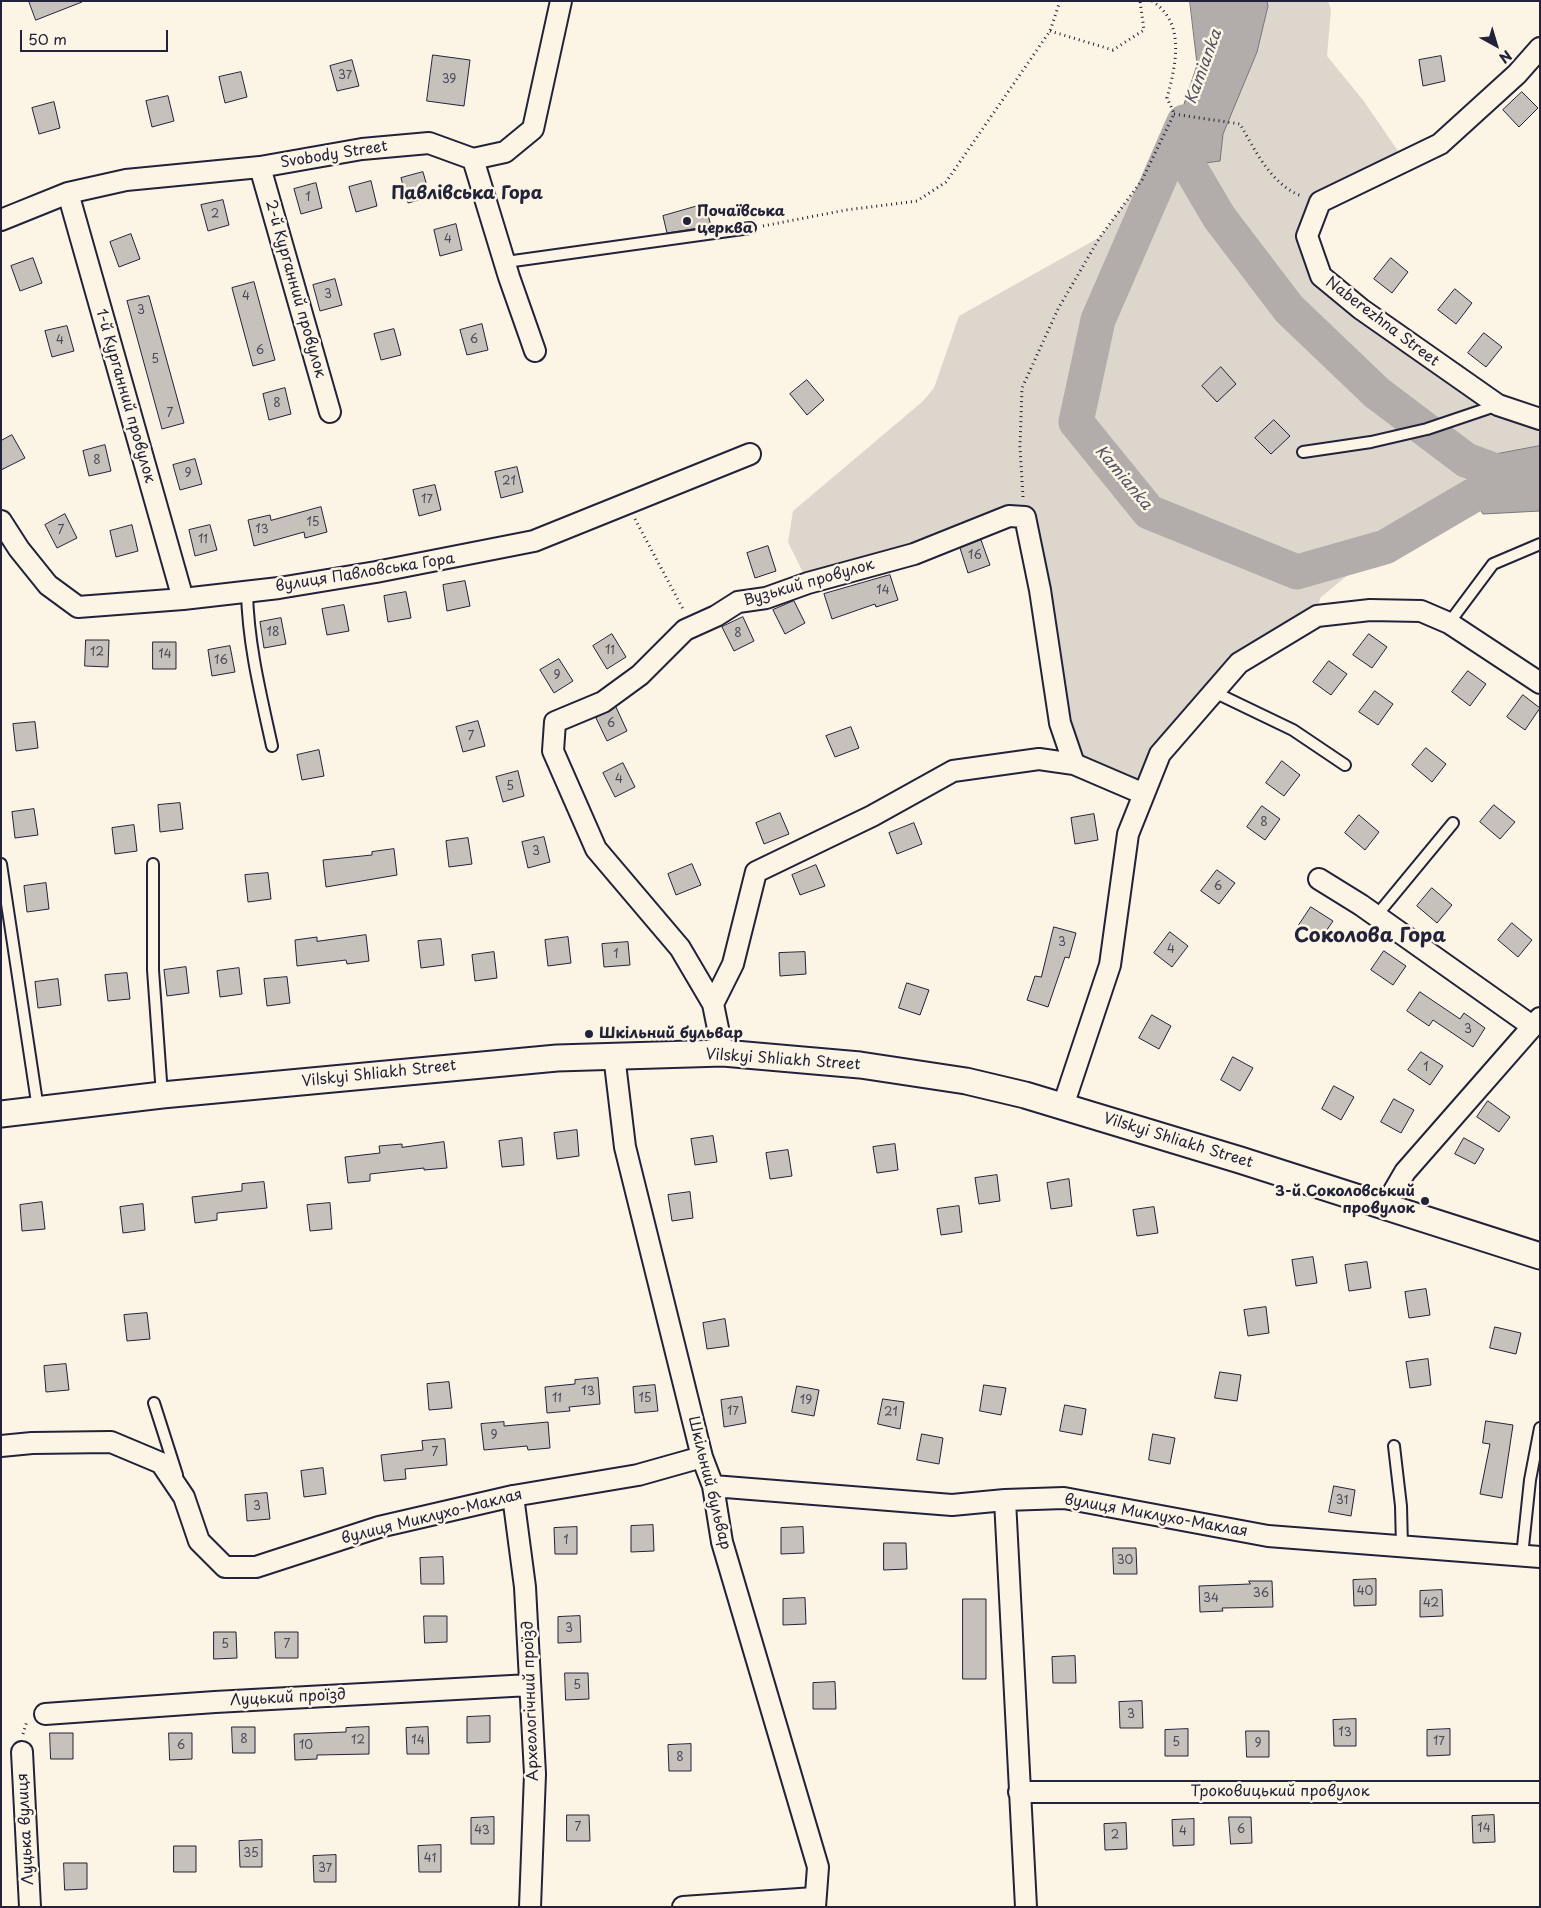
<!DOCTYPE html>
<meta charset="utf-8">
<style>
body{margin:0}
#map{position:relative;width:1541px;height:1908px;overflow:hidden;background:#fcf5e5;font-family:"Playpen Sans",sans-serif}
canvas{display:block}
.frame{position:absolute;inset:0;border:2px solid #22223b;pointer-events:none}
.north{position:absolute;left:1471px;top:20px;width:50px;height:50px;-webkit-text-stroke:4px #fcf5e5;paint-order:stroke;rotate:141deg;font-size:14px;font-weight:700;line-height:20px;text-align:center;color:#22223b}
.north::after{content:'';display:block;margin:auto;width:18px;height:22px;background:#22223b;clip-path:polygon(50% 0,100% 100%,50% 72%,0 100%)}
.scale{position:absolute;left:20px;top:30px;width:148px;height:22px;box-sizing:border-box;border:2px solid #22223b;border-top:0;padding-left:6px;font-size:15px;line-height:18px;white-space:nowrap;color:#22223b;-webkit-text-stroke:4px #fcf5e5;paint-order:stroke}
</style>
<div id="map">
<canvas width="1541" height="1908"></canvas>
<div class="frame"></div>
<div class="north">N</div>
<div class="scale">50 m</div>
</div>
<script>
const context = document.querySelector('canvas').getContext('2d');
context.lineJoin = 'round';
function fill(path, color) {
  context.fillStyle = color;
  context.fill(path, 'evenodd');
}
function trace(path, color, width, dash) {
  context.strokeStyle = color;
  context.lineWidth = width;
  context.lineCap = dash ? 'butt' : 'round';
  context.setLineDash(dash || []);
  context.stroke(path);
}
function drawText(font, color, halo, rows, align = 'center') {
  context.font = font + ' "Playpen Sans",sans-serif';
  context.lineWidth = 5;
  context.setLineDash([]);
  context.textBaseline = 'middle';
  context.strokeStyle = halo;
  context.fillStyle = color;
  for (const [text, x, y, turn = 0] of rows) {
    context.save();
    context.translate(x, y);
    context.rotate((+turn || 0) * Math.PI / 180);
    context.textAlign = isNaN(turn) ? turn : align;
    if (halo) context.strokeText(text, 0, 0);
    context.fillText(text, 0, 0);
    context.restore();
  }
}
fill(new Path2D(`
 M1226,1H1328L1331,10L1327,56L1363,100L1405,161L1320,202L1307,236L1321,276L1361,309L1540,419V480L1517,479L1472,496L1385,547L1418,517L1320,598L1317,616L1239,663L1160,754L1144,794L1074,764L1025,517L808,583L788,542L793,511L922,402L934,388L959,316L1100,237L1142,180H1159L1190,116Z`), '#dcd6cc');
const water = new Path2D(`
 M1190,1H1267L1268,6L1257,52L1223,134L1220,161L1175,167L1156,163L1183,107L1197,65Z
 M1540,446V511L1483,514L1472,496L1466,460Z`);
fill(water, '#b2adab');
trace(water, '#78757e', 1);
trace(new Path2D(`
 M1184,122L1098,320L1076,422L1149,512L1297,572L1385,547L1472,496L1517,479L1540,480
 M1180,132L1189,166L1219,217L1289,309L1377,393L1466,460L1512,477`), '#b2adab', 35);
const building = new Path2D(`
 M29,1H82V2L36,20Z
 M433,55L470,60L464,106L427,101Z
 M1441,56L1445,81L1423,86L1419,60Z
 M352,60L359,86L337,91L330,66Z
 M241,72L247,97L225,103L219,77Z
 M1522,92L1538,108L1519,127L1503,110Z
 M168,96L174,121L152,127L146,101Z
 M54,102L60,128L39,134L32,108Z
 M423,172L430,197L408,203L401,178Z
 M371,181L377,206L356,212L349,187Z
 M316,183L322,208L301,214L294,189Z
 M223,200L229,225L208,231L201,205Z
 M705,204L711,226L667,233L663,216Z
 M456,224L462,250L440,256L434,230Z
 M131,234L140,259L119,267L110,242Z
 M33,258L42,283L20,291L11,266Z
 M1391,258L1408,272L1392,293L1374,279Z
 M335,279L342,305L320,311L313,285Z
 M254,282L275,360L253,366L232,288Z
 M1455,289L1472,303L1456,324L1438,310Z
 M149,296L184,423L162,429L127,301Z
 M482,324L488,350L467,355L460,330Z
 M67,326L74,351L52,357L45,331Z
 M394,329L401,355L381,360L374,334Z
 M1484,333L1502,347L1486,367L1468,353Z
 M1221,367L1236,384L1217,402L1202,386Z
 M807,380L824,400L807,415L790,394Z
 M285,388L291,414L269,420L263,394Z
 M1274,420L1290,436L1271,454L1255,438Z
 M12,435L25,458L1,470V441Z
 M105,445L111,471L89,476L83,451Z
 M195,459L202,484L180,490L173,465Z
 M517,467L523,492L501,498L495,472Z
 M435,485L441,510L419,516L413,490Z
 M321,507L327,532L305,538L304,532L254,546L248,520L270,515L271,520Z
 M65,514L77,538L57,548L45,525Z
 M132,525L138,551L116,557L110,531Z
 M210,525L217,550L195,556L189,530Z
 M981,540L990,565L968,573L960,548Z
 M768,546L776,571L755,578L747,553Z
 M890,575L898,600L876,607L875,604L832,619L824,594Z
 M465,581L470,606L447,611L443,585Z
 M406,592L411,618L388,622L384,596Z
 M794,601L805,623L785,634L773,610Z
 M344,605L349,631L327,635L322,609Z
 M743,617L754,641L734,651L722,627Z
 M281,618L286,644L264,648L260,622Z
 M612,634L626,657L607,669L593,646Z
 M1369,634L1387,647L1372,668L1353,655Z
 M86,640H109L108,667L85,666Z
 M153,642H176V669H153Z
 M230,646L235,672L212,676L208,650Z
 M559,659L573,681L554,693L540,670Z
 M1329,661L1347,674L1331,695L1313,682Z
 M1468,671L1486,684L1470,706L1452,692Z
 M1375,691L1393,704L1378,725L1359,712Z
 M1523,695L1540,708L1525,730L1507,717Z
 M616,707L627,731L607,741L596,718Z
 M478,721L485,746L463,752L456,727Z
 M35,722L38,748L16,751L13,724Z
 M851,727L859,748L835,757L826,736Z
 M1426,748L1446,764L1432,782L1412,765Z
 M319,750L324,776L302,780L297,755Z
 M1282,761L1300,775L1284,796L1266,783Z
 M623,763L635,787L615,797L603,773Z
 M518,771L524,796L503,802L496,777Z
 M180,803L183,829L160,832L158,805Z
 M1494,805L1515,822L1500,839L1480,822Z
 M1262,806L1280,819L1265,840L1247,827Z
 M34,809L38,835L15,838L12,812Z
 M780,813L789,834L764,844L756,823Z
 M1094,814L1098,840L1075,844L1071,818Z
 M1359,815L1379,832L1365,850L1345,833Z
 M914,823L922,844L897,854L889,833Z
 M134,825L137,851L115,854L112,828Z
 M544,837L550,862L528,868L522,842Z
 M468,838L472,864L449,867L446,841Z
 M394,849L397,875L326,887L323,860L372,855V852Z
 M692,864L701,885L676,895L668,874Z
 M816,865L825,886L800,895L792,875Z
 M1217,870L1235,883L1219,904L1201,891Z
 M268,873L271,899L248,902L245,875Z
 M46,883L49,909L27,912L24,886Z
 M1432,888L1452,905L1437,923L1417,906Z
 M1311,907L1333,921L1320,940L1299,925Z
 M1512,923L1532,940L1518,957L1498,940Z
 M1054,927L1076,933L1069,958L1065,957L1048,1007L1027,1000L1035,976L1041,977Z
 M1170,932L1188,946L1172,967L1154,953Z
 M366,935L369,961L347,964L346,960L297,966L295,940L317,937V941Z
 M568,937L571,963L548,966L545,940Z
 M441,939L444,965L421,968L418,941Z
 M628,942L630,965L604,967L602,944Z
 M1384,951L1406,966L1393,985L1371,970Z
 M494,952L497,978L475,981L472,955Z
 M805,952L806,974L780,976L779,953Z
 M186,967L189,993L167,996L164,970Z
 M239,968L242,994L220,997L217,971Z
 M127,973L130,999L108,1001L105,975Z
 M287,977L290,1003L267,1006L264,979Z
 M58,979L61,1005L38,1008L35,982Z
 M907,983L929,990L920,1015L899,1008Z
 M1420,992L1460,1019L1464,1013L1485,1028L1473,1047L1433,1020L1429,1026L1407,1011Z
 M1152,1015L1171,1026L1159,1049L1139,1038Z
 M1421,1052L1443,1066L1430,1085L1408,1070Z
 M1233,1057L1253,1068L1240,1091L1221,1080Z
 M1334,1086L1354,1097L1341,1120L1322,1109Z
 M1394,1099L1414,1110L1401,1133L1381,1122Z
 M1488,1101L1510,1117L1499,1132L1477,1117Z
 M577,1130L579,1156L557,1159L554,1133Z
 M713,1136L717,1162L695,1165L691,1139Z
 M522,1138L524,1165L502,1167L499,1141Z
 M1464,1138L1484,1149L1475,1164L1455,1154Z
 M444,1142L447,1168L424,1170V1168L370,1174V1181L348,1183L345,1157L380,1153L379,1146L402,1144V1147Z
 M895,1144L898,1170L877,1173L873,1147Z
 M788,1150L792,1176L770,1179L766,1153Z
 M997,1175L1000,1201L979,1204L975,1178Z
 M1069,1179L1072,1206L1051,1209L1047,1183Z
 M264,1182L267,1208L217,1213V1220L195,1223L192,1197L242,1191V1184Z
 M690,1192L693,1218L672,1221L668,1195Z
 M42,1202L45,1229L22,1231L20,1205Z
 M330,1203L332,1229L310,1231L307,1205Z
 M143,1204L145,1230L123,1233L120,1207Z
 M959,1206L962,1232L941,1235L937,1209Z
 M1154,1207L1158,1233L1137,1236L1133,1210Z
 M1313,1257L1317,1283L1296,1286L1292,1260Z
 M1367,1262L1371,1288L1349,1291L1345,1265Z
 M1426,1289L1430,1315L1409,1318L1405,1292Z
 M1266,1307L1269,1333L1248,1336L1244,1310Z
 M147,1313L150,1339L127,1341L124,1315Z
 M725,1319L729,1346L707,1349L703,1323Z
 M1495,1327L1521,1333L1516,1354L1490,1348Z
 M1428,1359L1431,1385L1410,1388L1406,1362Z
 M66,1364L69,1390L46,1392L44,1366Z
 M1220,1372L1241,1375L1237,1401L1215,1398Z
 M598,1378L600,1404L569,1407L570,1411L547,1413L545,1387L575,1384V1380Z
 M449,1382L452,1408L429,1410L427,1384Z
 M655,1385L658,1411L635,1413L633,1387Z
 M984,1385L1006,1388L1001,1415L980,1411Z
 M797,1386L819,1390L814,1416L792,1412Z
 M742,1397L746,1423L724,1427L721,1400Z
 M883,1399L904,1402L900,1429L878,1424Z
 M1065,1405L1086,1409L1082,1435L1060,1431Z
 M1486,1421L1513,1425L1502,1498L1480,1494L1490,1444L1483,1443Z
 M504,1422V1426L548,1422L550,1448L528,1450L527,1446L484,1450L481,1424Z
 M922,1434L943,1438L939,1464L917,1460Z
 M1153,1434L1175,1438L1170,1464L1149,1460Z
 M445,1439L447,1465L405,1469L406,1479L384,1481L381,1455L423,1450L422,1441Z
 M323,1468L326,1494L304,1497L301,1471Z
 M1334,1486L1355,1490L1351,1516L1329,1512Z
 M267,1493L270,1519L247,1521L245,1495Z
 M653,1525L654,1551L631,1552V1526Z
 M577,1527V1554H555L554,1528Z
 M803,1527L804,1553L781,1554V1528Z
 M884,1543H906L907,1569L884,1570Z
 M1113,1548H1136L1137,1574H1114Z
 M443,1557L444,1584H421L420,1558Z
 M1376,1579V1605L1354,1606L1353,1580Z
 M1249,1581H1272L1273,1607L1222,1608L1223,1611L1200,1612L1199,1586L1250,1584Z
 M1442,1590L1443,1616L1420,1617V1591Z
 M805,1598L806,1624L783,1625V1599Z
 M963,1599H986V1679H963Z
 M424,1616H447V1642L425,1643Z
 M580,1616L581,1642L558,1643V1617Z
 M214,1632H236L237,1658L214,1659Z
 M275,1632H298V1658H276Z
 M1075,1656L1076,1683H1053L1052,1657Z
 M565,1673H588L589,1699L566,1700Z
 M835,1682L836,1709H813V1683Z
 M1142,1701L1143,1728H1120L1119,1702Z
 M490,1716V1742L467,1743V1717Z
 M1356,1719V1746H1334L1333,1720Z
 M232,1727H255V1753H233Z
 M369,1727V1754L317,1755V1759L295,1760L294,1734L346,1732V1728Z
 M428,1727L429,1754H407L406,1728Z
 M1188,1729V1756H1165V1730Z
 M1450,1729V1755L1427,1756V1730Z
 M1246,1731H1269V1757H1247Z
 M50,1733H73V1759H51Z
 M169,1733H192V1759L170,1760Z
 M691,1744V1771H669L668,1745Z
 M567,1815H589L590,1841H567Z
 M1494,1815L1495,1842L1473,1843L1472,1816Z
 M494,1817V1844H471V1818Z
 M1229,1817H1251L1252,1843L1231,1844Z
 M1194,1819V1845L1173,1846L1172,1820Z
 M1126,1823L1127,1849L1105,1850L1104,1824Z
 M262,1840V1867H240L239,1841Z
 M441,1845V1872H419L418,1846Z
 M174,1846H196V1872H174Z
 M336,1855V1882H314L313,1856Z
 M64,1863H87V1889L65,1890Z`);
fill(building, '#c6c1bb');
trace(building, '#22223b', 1);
const service = new Path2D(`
 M506,262L750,228
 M1303,452L1371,442L1427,429L1498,405
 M247,592C248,644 261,696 272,746
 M1449,623L1493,564L1540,544
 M1214,692L1293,730L1345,765
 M1,864L38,1109
 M153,864V970L162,1095
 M1377,915L1453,823
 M154,1403L177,1475
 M1394,1446L1401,1506L1402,1547
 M1522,1556L1530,1480L1540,1428`);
const minor = new Path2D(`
 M1540,48L1517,74L1440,144L1320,202L1307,236L1321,276L1361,309L1498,405L1540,419
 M473,159L509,277L535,351
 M260,167L330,412
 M68,193L183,599
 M1,220L68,193L126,180L260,167L362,149L429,143L473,159L505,152L533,129L561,1
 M1,521L19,549L48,585L78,607L183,599L279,588L376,572L534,541L750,454
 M1319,879L1361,905L1532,1026
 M713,1004L733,964L756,872L872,816L953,771L1039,759L1074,764
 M723,1053L713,1004L680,948L596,849L553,751L555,722L603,702L640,675L685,630L716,616L738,602L766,598L808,583L914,554L1009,516L1025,517L1040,590L1060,723L1074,764L1144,794
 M614,1055L625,1147L702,1457L713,1486L722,1542L818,1867L815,1907
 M1063,1106L1110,965L1128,834L1160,754L1239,663L1317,616L1370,610L1421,611L1449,623L1540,683
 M1384,1208L1405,1172L1540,1018
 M1,1446L32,1443L111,1442L161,1463L184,1497L199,1541L225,1567H256L379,1527L513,1496L638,1475L702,1457
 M713,1486L952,1505L1005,1500L1064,1498L1268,1536L1540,1557
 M513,1496L525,1587L535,1774L530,1907
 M1005,1500L1026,1907
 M45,1714L215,1702L530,1685
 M22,1752L30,1907
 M1019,1792H1540
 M683,1907L814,1898`);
const tertiary = new Path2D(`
 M1,1114L162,1095L557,1058L723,1053L860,1065L966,1081L1025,1095L1240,1160L1540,1256`);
trace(service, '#22223b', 14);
trace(minor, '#22223b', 24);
trace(tertiary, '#22223b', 29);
trace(new Path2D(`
 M1152,1C1186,23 1176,64 1167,98L1174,113
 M1050,31L1113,50L1144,30L1140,1
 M1174,114L1240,124C1255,150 1272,186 1302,196
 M763,226L846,210L917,201L946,182L1050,31L1060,1
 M1023,497L1020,447L1022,388L1058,309L1100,237L1142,180L1174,114
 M635,519L684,611
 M23,1734L27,1721`), '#22223b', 3, [1, 4]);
trace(service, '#fcf5e5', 10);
trace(minor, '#fcf5e5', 20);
trace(tertiary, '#fcf5e5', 25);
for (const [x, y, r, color] of [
 [687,221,5,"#22223b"],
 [589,1034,5,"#22223b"],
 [1425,1201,5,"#22223b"]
]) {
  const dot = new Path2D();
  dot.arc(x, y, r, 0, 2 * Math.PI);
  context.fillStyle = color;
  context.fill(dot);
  trace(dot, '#fcf5e5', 2);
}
drawText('12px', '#4b4a5b', null, [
 ["37",345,76],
 ["39",449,80],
 ["1",308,198],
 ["2",215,215],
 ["4",448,240],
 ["3",328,295],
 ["4",246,297],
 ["3",141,311],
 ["6",474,340],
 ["4",60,341],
 ["6",260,351],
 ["5",155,360],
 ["8",277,404],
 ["7",170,414],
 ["8",97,461],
 ["9",188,474],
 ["21",509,482],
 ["17",427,500],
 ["15",313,523],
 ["13",262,530],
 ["7",61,531],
 ["11",203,540],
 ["16",975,556],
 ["14",883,591],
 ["18",273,633],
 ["8",738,634],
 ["11",610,651],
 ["12",97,653],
 ["14",165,655],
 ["16",221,661],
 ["9",557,676],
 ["6",611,724],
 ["7",471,737],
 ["4",619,780],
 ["5",510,787],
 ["8",1264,823],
 ["3",536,852],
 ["6",1218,887],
 ["3",1062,943],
 ["4",1171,950],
 ["1",616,955],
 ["3",1468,1030],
 ["1",1426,1068],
 ["13",588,1392],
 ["11",557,1399],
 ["15",645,1399],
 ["19",806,1401],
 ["17",733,1412],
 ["21",891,1413],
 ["9",494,1436],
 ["7",435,1453],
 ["31",1342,1501],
 ["3",257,1507],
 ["1",566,1541],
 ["30",1125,1561],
 ["40",1365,1592],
 ["36",1261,1594],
 ["34",1211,1599],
 ["42",1431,1604],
 ["3",569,1629],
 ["5",225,1645],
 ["7",287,1645],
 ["5",577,1686],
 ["3",1131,1715],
 ["13",1345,1733],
 ["8",244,1740],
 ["12",358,1741],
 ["14",418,1741],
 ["17",1439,1742],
 ["5",1176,1743],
 ["9",1258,1744],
 ["6",181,1746],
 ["10",306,1746],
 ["8",680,1758],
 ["7",578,1828],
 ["14",1484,1829],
 ["6",1241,1830],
 ["43",482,1831],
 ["4",1183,1832],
 ["2",1115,1836],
 ["35",251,1854],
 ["41",430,1859],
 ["37",325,1869]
]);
drawText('15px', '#22223b', '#fcf5e5', [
 ["Svobody Street",334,155,-9],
 ["2-й Курганний провулок",295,289,74],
 ["Naberezhna Street",1382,322,37],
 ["1-й Курганний провулок",125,396,74],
 ["вулиця Павловська Гора",365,573,-9],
 ["Вузький провулок",809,583,-16],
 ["Vilskyi Shliakh Street",783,1060,4],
 ["Vilskyi Shliakh Street",379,1074,-6],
 ["Vilskyi Shliakh Street",1178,1141,17],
 ["Шкільний бульвар",709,1483,76],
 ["вулиця Миклухо-Маклая",1156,1516,10],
 ["вулиця Миклухо-Маклая",432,1517,-14],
 ["Луцький проїзд",288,1698,-3],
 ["Археологічний проїзд",531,1701,-92],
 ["Троковицький провулок",1280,1792],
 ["Луцька вулиця",26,1829,-93]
]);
drawText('bold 15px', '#22223b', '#fcf5e5', [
 ["Почаївська",697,212],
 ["церква",697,229],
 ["Шкільний бульвар",599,1034],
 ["3-й Соколовський",1415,1192,"right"],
 ["провулок",1415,1209,"right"]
], 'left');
drawText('italic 16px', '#545362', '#fcf5e5', [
 ["Kamianka",1204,67,-70],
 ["Kamianka",1123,478,50]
]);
drawText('bold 18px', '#22223b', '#fcf5e5', [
 ["Павлівська Гора",467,194]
]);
drawText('bold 20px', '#22223b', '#fcf5e5', [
 ["Соколова Гора",1370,936]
]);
</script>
